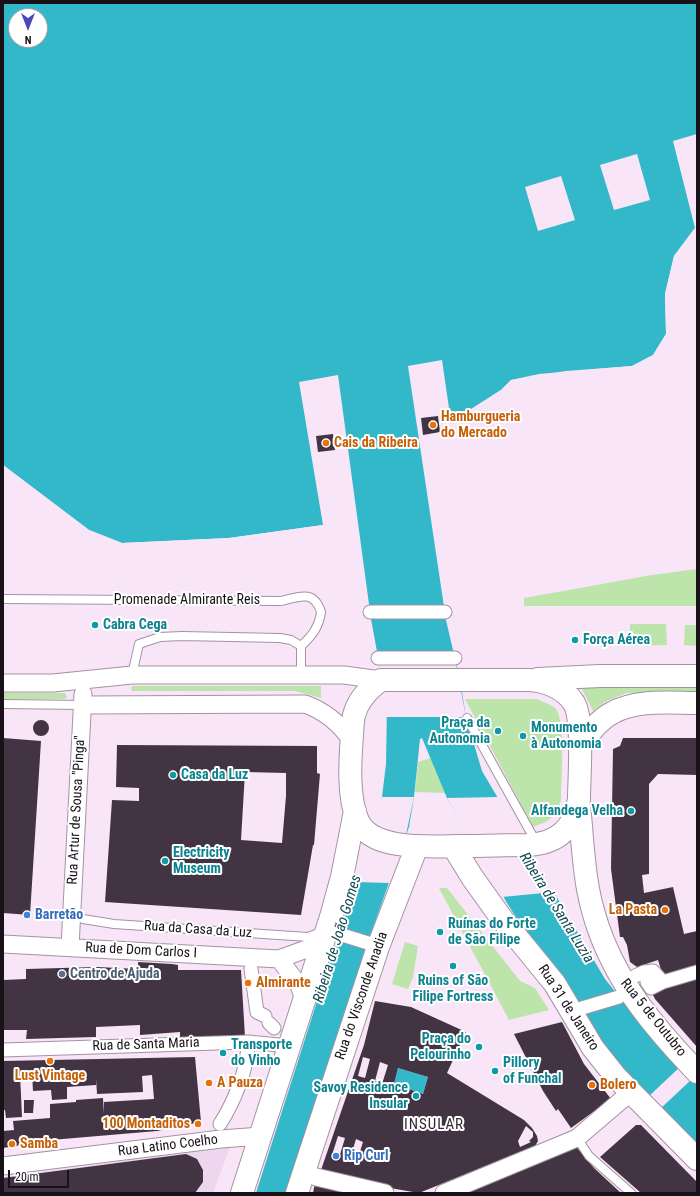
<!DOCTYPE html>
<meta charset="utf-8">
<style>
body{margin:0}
#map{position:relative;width:700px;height:1196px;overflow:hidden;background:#f9e5f8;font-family:"Roboto Condensed",sans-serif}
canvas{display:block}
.frame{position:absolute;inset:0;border:4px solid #181118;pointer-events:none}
.north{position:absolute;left:8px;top:8px;width:40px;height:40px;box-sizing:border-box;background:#fff;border:1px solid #a3a0a3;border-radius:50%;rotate:180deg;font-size:11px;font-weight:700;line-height:16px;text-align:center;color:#181118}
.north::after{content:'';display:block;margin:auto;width:14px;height:18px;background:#4b48be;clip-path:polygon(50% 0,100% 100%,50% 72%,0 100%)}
.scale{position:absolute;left:8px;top:1170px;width:61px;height:18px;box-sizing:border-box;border:2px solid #181118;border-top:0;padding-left:5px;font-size:12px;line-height:14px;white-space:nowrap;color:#181118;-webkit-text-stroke:3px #fff;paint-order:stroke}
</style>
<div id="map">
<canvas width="700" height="1196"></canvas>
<div class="frame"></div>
<div class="north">N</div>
<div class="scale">20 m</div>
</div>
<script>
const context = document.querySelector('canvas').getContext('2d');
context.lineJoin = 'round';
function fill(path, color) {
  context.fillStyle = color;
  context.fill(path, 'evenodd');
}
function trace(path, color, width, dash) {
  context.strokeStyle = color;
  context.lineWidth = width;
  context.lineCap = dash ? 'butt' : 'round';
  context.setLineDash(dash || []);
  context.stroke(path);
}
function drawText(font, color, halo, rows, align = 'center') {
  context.font = font + ' "Roboto Condensed",sans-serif';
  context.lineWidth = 4;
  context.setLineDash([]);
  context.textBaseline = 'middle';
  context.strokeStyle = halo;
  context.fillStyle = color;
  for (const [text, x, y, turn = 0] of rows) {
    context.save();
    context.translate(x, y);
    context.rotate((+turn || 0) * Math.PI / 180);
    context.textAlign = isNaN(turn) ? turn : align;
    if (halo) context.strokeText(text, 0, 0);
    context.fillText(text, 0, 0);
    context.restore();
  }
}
fill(new Path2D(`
 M230,1147L213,1193H3V1177Z`), '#efd6ef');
fill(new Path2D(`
 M697,569V606H524V598L652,575Z
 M630,624H666L667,645L630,646Z
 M685,625H697V646L684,645Z
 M132,686H321V698L295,691H132L131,689Z
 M584,686H697V692L626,693L605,702L593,711L582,689Z
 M3,693H65L67,697L65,699H3Z
 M465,699H537C543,702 551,704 556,709C566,723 561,782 561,800C556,817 549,822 533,827Z
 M431,758L445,793L415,792L418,762Z
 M439,888H447L520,981L535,988L549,1010L509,1020Z
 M405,942L418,946L413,977L408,989L392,984Z`), '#bce4ab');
fill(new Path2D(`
 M3,3H697V134L673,141L695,228L674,256L665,294L666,334L653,355L632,366L566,371L511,380L501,390L451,422L442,360L408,366L446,620L460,680L466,717L482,771L605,979L648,1032L697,1085V1147L601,1045L578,1001L553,963L519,922L507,903L447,798L422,738L420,739L414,797L409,827L370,936L288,1193H256L382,797L386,764L387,706L371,619L338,375L299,382L323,525L229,538L122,543L89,530L3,465ZM16,16H40V40H16ZM637,154L650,200L614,210L600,165ZM561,176L575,220L538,231L525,187Z
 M398,1068L428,1077L423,1094L394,1084Z`), '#33b8c9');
fill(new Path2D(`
 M695,228L696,230L676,257L667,294L668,334L655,357L632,368L539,376L512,382L502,392L451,424V422L501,390L511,380L539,374L632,366L653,355L666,334L665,294L674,256Z
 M3,465L89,530L122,543L229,538L323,525L324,527L229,540L122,545L88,531L3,468Z
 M378,653L454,654L466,717H386Z
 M382,797H414L401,858L390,883L354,882L378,806Z
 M499,797L554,892L502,897L447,798Z
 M680,1067L692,1079L660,1109L648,1097Z`), '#f9e5f8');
fill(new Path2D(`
 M438,416L440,432L423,435L421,418Z
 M333,434L335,450L318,452L316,436Z
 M33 728a8 8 0 1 1 16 0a8 8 0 1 1-16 0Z
 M3,738L41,741L30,915L3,913Z
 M623,738H697V775L658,774L649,784V874L642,875L644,893L673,887L684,934L697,931V967L663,976L658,960L637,967L630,962L627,945L623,937H620L611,869L613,749L620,746Z
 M117,745L317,746V773L320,774L314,845H313L301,915L105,902L112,800L139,801V788L116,787ZM245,772L286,773V796L282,843L241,840Z
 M138,962L172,964L178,965V970H241L245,1037L180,1039V1032L140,1035V1025L96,1027V1037L26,1039L27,1030H3V980L26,979V969L97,967L138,969L139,984Z
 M697,976V1047L655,999L653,995L654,991Z
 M375,1001L411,1007L466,1032L447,1073L524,1120L532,1128L537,1136L538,1141L535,1146L419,1193L390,1188L321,1170L364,1045ZM363,1057L370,1059L365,1078L358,1076ZM380,1062L388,1065L382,1084L375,1081ZM398,1068L428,1077L423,1094L394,1084ZM526,1126L533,1132V1137L529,1141L531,1142L520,1147L518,1141ZM338,1136L345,1138L339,1158L332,1155ZM356,1139L363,1142L357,1161L350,1159ZM371,1150L391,1152L389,1160L370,1157Z
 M562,1022L584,1064L611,1099L571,1128L558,1109L556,1111L543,1091L514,1034Z
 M195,1057L201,1122L157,1131L51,1140L3,1148V1131L14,1130L13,1121L50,1118V1104L76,1102V1100L103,1098L104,1114V1102L154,1099L152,1075L142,1076L143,1092L97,1094L96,1079V1085L67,1087V1099L52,1100L51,1090L33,1091L32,1073L20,1074L22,1117L6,1118L5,1110H3V1061Z
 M24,1100H34L33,1113H24Z
 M636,1125H641L697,1182V1193H641L600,1157Z
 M574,1144L594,1168L621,1193H467Z
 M186,1154L197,1159L203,1170V1182L195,1193H3V1178Z
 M315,1183L360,1193H313Z`), '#433443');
const service = new Path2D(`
 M3,599L281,601C298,597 314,589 321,612C319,627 312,636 301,646
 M132,675L139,644L160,637L182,636L280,638L291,640L301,646V675
 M3,704L83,705
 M467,718L536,842
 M72,911L83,919L114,924L308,937L324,931
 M577,1138L589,1156L631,1193`);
const pedestrian = new Path2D(`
 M370,612H445
 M378,658H455
 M339,934L368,943
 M251,969L257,1012L265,1016
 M635,976L644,972L653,971L663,982L697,972
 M648,978L647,982L651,988L663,982
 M582,1008L619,997
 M269,1023L274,1028
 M3,1050L248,1042L289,1046
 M220,1124C234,1102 248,1069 248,1042`);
const minor = new Path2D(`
 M3,683H53L132,675H344L381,680
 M83,705L305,704C325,711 340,724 352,741
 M3,944L279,959L323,943
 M70,947L83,694
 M279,959L299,985L304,1000
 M3,1166L221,1139L261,1136
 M304,1172L316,1177L385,1193
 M444,1193L577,1138L631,1092`);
const secondary = new Path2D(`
 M538,679L600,676H697
 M381,680H529C546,681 564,688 574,703C584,720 579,778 579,799C574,828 559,843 529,845C507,845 485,846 462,846C434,846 372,852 358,821C346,794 351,750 353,721C355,704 367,690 381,680Z
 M579,746C589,734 598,720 612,713C636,699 670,703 697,703
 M579,805C582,833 583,862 588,889C602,965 645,1018 697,1072
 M453,846L472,877L502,919L555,984L593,1048L616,1077L697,1159
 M242,1193L331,917L342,877L355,811
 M297,1193L378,947L417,846`);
trace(service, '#a492a3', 10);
trace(pedestrian, '#a492a3', 15);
trace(minor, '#a492a3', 19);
trace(secondary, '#a492a3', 24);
trace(service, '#fff', 8);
trace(pedestrian, '#fff', 13);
trace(minor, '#fff', 17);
trace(secondary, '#fff', 22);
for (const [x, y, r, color] of [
 [433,425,4,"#e8710a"],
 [326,443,4,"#e8710a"],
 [95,625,4,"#0f9aa8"],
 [575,640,4,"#0f9aa8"],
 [498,731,4,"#0f9aa8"],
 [523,736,4,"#0f9aa8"],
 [173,775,4,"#0f9aa8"],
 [631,811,4,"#0f9aa8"],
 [165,861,4,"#0f9aa8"],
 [665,910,4,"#e8710a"],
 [27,915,4,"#3f7fe0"],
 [440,932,4,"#0f9aa8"],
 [453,966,4,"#0f9aa8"],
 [62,974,4,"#5c6f8a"],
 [248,983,4,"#e8710a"],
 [479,1047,4,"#0f9aa8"],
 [223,1053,4,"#0f9aa8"],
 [50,1061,4,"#e8710a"],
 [495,1071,4,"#0f9aa8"],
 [209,1083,4,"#e8710a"],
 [592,1085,4,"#e8710a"],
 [416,1096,4,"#0f9aa8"],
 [198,1124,4,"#e8710a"],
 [12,1144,4,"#e8710a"],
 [336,1156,4,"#3f7fe0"]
]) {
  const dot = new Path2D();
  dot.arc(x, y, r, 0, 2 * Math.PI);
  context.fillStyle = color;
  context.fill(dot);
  trace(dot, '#fff', 1.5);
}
drawText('bold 14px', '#c56008', '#fff', [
 ["Hamburgueria",441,417],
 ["do Mercado",441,433],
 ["Cais da Ribeira",334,443],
 ["La Pasta",657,910,"right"],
 ["Almirante",256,983],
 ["Lust Vintage",50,1076,"center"],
 ["A Pauza",217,1083],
 ["Bolero",600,1085],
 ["100 Montaditos",190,1124,"right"],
 ["Samba",20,1144]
], 'left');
drawText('14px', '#181118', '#fff', [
 ["Promenade Almirante Reis",187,600],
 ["Rua Artur de Sousa \"Pinga\"",77,810,-87],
 ["Rua da Casa da Luz",198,930,4],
 ["Rua de Dom Carlos I",141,951,3],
 ["Rua do Visconde Anadia",362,996,-71],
 ["Rua 31 de Janeiro",568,1008,57],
 ["Rua 5 de Outubro",653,1018,51],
 ["Rua de Santa Maria",146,1045,-2],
 ["Rua Latino Coelho",168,1146,-7]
]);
drawText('bold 14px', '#0d838f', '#fff', [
 ["Cabra Cega",103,625],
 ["Força Aérea",583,640],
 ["Praça da",490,723,"right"],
 ["Autonomia",490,739,"right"],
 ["Monumento",531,728],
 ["à Autonomia",531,744],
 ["Casa da Luz",181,775],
 ["Alfandega Velha",623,811,"right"],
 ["Electricity",173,853],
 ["Museum",173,869],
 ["Ruínas do Forte",448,924],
 ["de São Filipe",448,940],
 ["Ruins of São",453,981,"center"],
 ["Filipe Fortress",453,997,"center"],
 ["Praça do",471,1039,"right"],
 ["Pelourinho",471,1055,"right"],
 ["Transporte",231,1045],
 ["do Vinho",231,1061],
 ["Pillory",503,1063],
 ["of Funchal",503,1079],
 ["Savoy Residence",408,1088,"right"],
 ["Insular",408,1104,"right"]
], 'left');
drawText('bold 14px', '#366cbe', '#fff', [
 ["Barretão",35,915],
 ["Rip Curl",344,1156]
], 'left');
drawText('bold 14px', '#4e5e75', '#fff', [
 ["Centro de Ajuda",70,974]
], 'left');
drawText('italic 15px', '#114951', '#fff', [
 ["Ribeira de Santa Luzia",556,908,58],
 ["Ribeira de João Gomes",338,939,-73]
]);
context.letterSpacing = '1px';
drawText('15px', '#352735', '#fff', [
 ["INSULAR",434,1125]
]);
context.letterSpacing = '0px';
</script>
